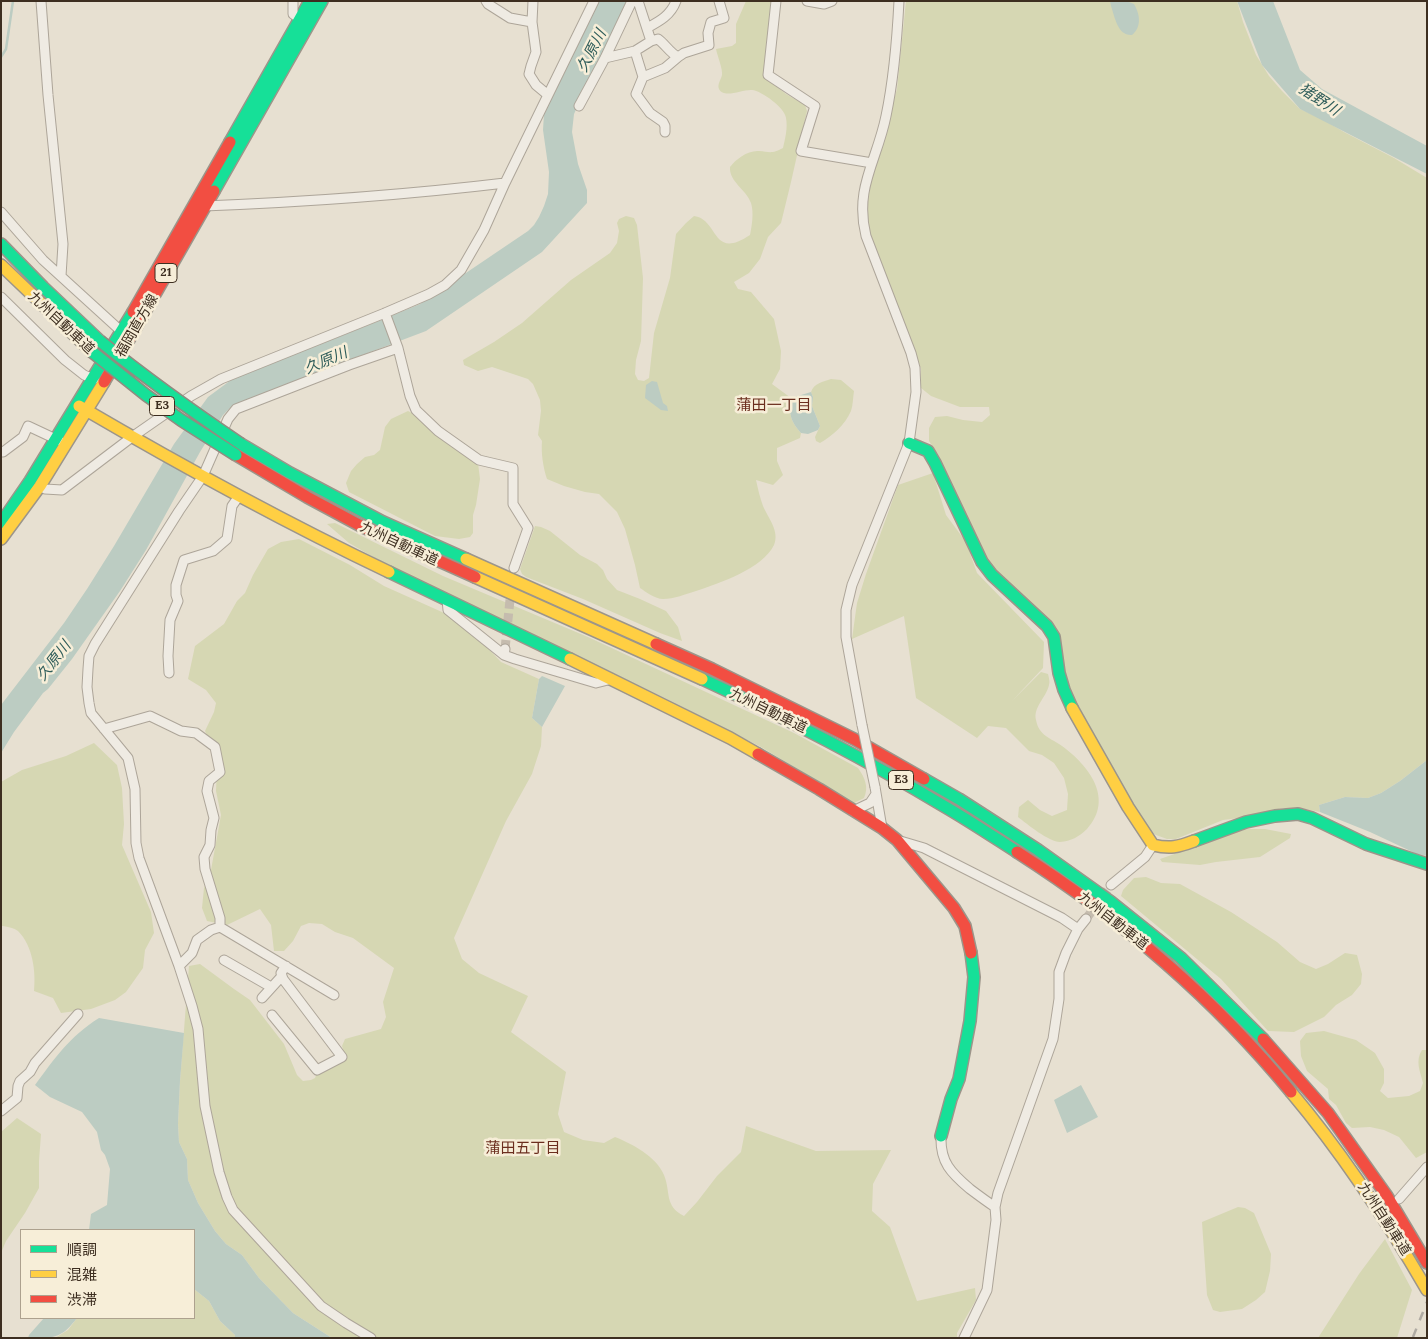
<!DOCTYPE html>
<meta charset="utf-8">
<style>
body{margin:0}
#map{position:relative;width:1428px;height:1339px;overflow:hidden;background:#e7e0d1;font-family:Lora,"Noto Sans JP",serif}
canvas{display:block}
.frame{position:absolute;inset:0;border:2px solid #3d2e20;pointer-events:none}
.legend{position:absolute;left:20px;top:1229px;width:175px;height:90px;box-sizing:border-box;background:#f7eed8;border:1px solid #ada18e;margin:0;padding:6px 9px;list-style:none;font-size:15px;color:#3d2e20}
.legend li{display:flex;align-items:center;gap:10px;height:25px}
.legend b{width:25px;border:1px solid #ada18e}
</style>
<div id="map">
<canvas width="1428" height="1339"></canvas>
<div class="frame"></div>
<ul class="legend">
<li><b style="height:6px;background:#16e098"></b>順調</li>
<li><b style="height:6px;background:#ffcf43"></b>混雑</li>
<li><b style="height:6px;background:#f24e42"></b>渋滞</li>
</ul>
</div>
<script>
const context = document.querySelector('canvas').getContext('2d');
context.lineJoin = 'round';
function fill(path, color) {
  context.fillStyle = color;
  context.fill(path, 'evenodd');
}
function trace(path, color, width, dash) {
  context.strokeStyle = color;
  context.lineWidth = width;
  context.lineCap = dash ? 'butt' : 'round';
  context.setLineDash(dash || []);
  context.stroke(path);
}
function drawText(font, color, halo, rows, align = 'center') {
  context.font = font + ' Lora,"Noto Sans JP",serif';
  context.lineWidth = 5;
  context.setLineDash([]);
  context.textBaseline = 'middle';
  context.strokeStyle = halo;
  context.fillStyle = color;
  for (const [text, x, y, turn = 0] of rows) {
    context.save();
    context.translate(x, y);
    context.rotate((+turn || 0) * Math.PI / 180);
    context.textAlign = isNaN(turn) ? turn : align;
    if (halo) context.strokeText(text, 0, 0);
    context.fillText(text, 0, 0);
    context.restore();
  }
}
fill(new Path2D(`
 M746,1H771L767,79L786,94L805,105L807,111L791,182L781,223L768,237L760,259L749,273L734,282L738,289L751,292L774,319L781,351L780,369L772,384L791,398C789,415 790,420 801,433L800,438L777,448V461L783,475L773,485L756,480C758,489 760,498 763,506C768,518 780,531 774,545C762,569 720,583 696,591C686,594 674,599 663,599C655,599 646,592 640,588L635,565L625,529L617,512L599,494L585,492L564,486L547,479C543,467 541,453 542,441L538,435L541,411L540,400L533,384L528,379L492,367L478,371L464,365L463,360L494,342L522,323L571,280L610,253L617,243L619,231L617,223L619,219L626,216L634,218L637,225L643,278L641,341L636,360L635,374L638,380L644,381L649,378L654,333L670,278L676,234L686,223L694,216C719,219 711,261 750,235C752,225 754,213 751,203C746,189 729,182 730,167C736,159 748,150 759,151C770,152 772,154 783,148C785,139 788,128 786,118C785,108 762,91 752,90C743,89 724,99 719,89C717,84 721,80 722,75C723,69 717,55 716,49L732,46L736,43V24Z
 M906,1H1237L1243,22L1256,55L1269,76L1282,91L1300,109L1322,119L1344,132L1394,158L1427,178V760L1400,781L1381,793L1368,798L1345,797L1319,805L1320,812L1300,808H1283L1239,818L1223,820L1176,839H1167L1156,835L1148,830L1074,702L1062,662L1060,647L990,570L953,490L939,456L929,441V428L935,417L947,416L963,420L982,422L990,415L989,407H960L931,396L921,388V369L868,229L866,210L869,187L897,89Z
 M831,379L841,380L854,391C853,397 853,405 851,411C845,425 832,436 820,443L816,441L815,437L820,426L812,406L813,397L811,392C814,383 823,382 831,379Z
 M408,411L414,414L435,434L478,463L480,479L476,505L473,515V533L470,537L459,539L435,536L349,492L346,483L351,471L357,464L365,457L374,455L380,450L385,427L391,419Z
 M933,473L946,515L966,542L977,573L1044,642L1043,668L1012,701L1041,672L1048,674C1049,678 1050,682 1049,685C1046,698 1033,707 1036,720C1039,736 1051,738 1062,746C1088,765 1115,798 1087,829C1079,837 1071,841 1060,842C1049,842 1027,824 1018,817L1019,807L1028,800L1040,810L1052,816L1067,810L1068,794L1064,778L1054,763L1042,755L1029,751L1006,728L988,726L977,738L916,698L904,616L852,639L857,603L866,574L898,485Z
 M335,523L443,576L588,637L794,733L858,768C865,778 869,787 864,798L854,803L761,747L667,699L387,565L349,543L327,524Z
 M535,526L541,527L550,531L580,555L597,564L603,570L607,579L617,590L640,599L666,611L678,627L682,641L660,633L583,599L526,577L522,574L520,569Z
 M299,539L350,565L384,586L462,621L501,662L539,679L532,718L542,727L541,746L532,774L506,821L454,938L462,959L479,973L528,996L511,1032L566,1072L558,1114L564,1132L583,1140L604,1143L615,1137C632,1144 656,1156 664,1175C671,1192 664,1206 684,1216L697,1202L717,1176L741,1152L746,1126L816,1151L891,1150L873,1184L872,1211L890,1227L917,1301L975,1288L976,1300L957,1333V1338H332L293,1313L259,1278L242,1255L226,1244L215,1231L198,1203L188,1180L187,1159L179,1142L178,1124L180,1081L189,966L200,964L234,989L250,1000L284,1044L297,1075L303,1081L311,1080L315,1078L317,1073L346,1059L342,1046L345,1039L381,1029L386,1017L383,1002L394,968L353,938L335,932L322,924L309,923L301,926L293,941L284,951H274L271,925L260,909L227,925L207,921L202,908L204,888L211,870L221,815L216,791L217,768L214,751L205,731L214,712L216,703L206,690L188,679L195,646L224,624L237,601L245,593L253,575L268,549L281,542Z
 M94,743L117,765L122,788L124,824L122,845L151,912L154,933L145,950L143,968L126,992L115,1000L91,1009L61,1013L53,998L34,991C36,972 33,946 18,931C14,928 8,927 3,926H1V782L22,770L66,756Z
 M1248,829H1265L1291,834L1290,838L1260,857L1216,862L1200,865L1162,862L1160,859L1218,839L1231,833Z
 M1146,877L1161,883L1180,884L1231,912L1277,942L1300,962L1316,969L1328,964L1345,953L1357,955L1362,974L1361,984L1352,995L1336,1005L1324,1017L1294,1032L1268,1031L1221,979L1121,896L1123,890L1134,878Z
 M1324,1031L1356,1040L1375,1053L1384,1069V1083L1380,1091L1388,1098L1409,1096L1420,1091L1423,1083C1420,1071 1415,1061 1422,1050H1427V1152L1416,1158L1399,1137L1384,1130L1370,1127L1352,1128L1346,1123L1336,1105L1329,1099L1328,1089L1307,1071L1301,1056L1300,1041L1306,1033Z
 M17,1118L41,1134L39,1161V1188L25,1213L6,1241L1,1253V1132Z
 M1238,1207L1245,1208L1254,1213L1271,1254L1270,1271L1265,1292L1256,1300L1242,1309L1220,1312L1213,1310L1207,1295L1202,1222Z
 M1385,1239L1412,1290L1397,1338H1318L1359,1274Z
 M194,1289L209,1301L220,1321L235,1335V1338H55L68,1330L77,1318H194Z`), '#d6d7b3');
fill(new Path2D(`
 M595,1H627L574,114L572,132L578,164L587,190V203L542,252L426,331L323,370L233,405L223,415L200,452L146,550L120,591L72,659L48,689L43,693L14,732L1,753V705L64,623L87,589L114,546L174,444L208,397L231,380L239,376L379,321L420,304L528,231L534,225L539,217L544,206L548,194L549,172L543,130L544,114L548,102Z
 M1110,1H1126L1134,4C1140,14 1142,27 1132,35C1118,36 1115,18 1111,6Z
 M1237,1H1273L1300,70L1322,89L1427,146V174L1300,109L1262,65Z
 M652,381L657,382L663,403L667,406L668,411L661,410L645,398L646,385Z
 M811,392L813,397L812,406L820,426L818,430L808,434L801,433C790,420 789,415 791,398Z
 M542,676L565,686L542,727L532,718L539,679Z
 M1427,760V856L1417,854L1370,832L1320,812L1319,805L1345,797L1368,798L1381,793L1400,781Z
 M99,1018L184,1033L180,1081L178,1124L179,1142L187,1159L188,1180L198,1203L215,1231L226,1244L242,1255L259,1278L293,1313L332,1338H235V1335L220,1321L209,1301L194,1289V1230H89L91,1214L107,1205L110,1169L105,1155L101,1150L97,1132L82,1112L50,1097L35,1085C55,1058 69,1037 99,1018Z
 M1081,1085L1098,1117L1067,1133L1054,1100Z
 M44,1318H77C61,1339 54,1338 28,1338L29,1335Z`), '#bcccc2');
trace(new Path2D(`
 M1,57L6,49L13,1`), '#bcccc2', 2.5);
trace(new Path2D(`
 M505,649L511,590
 M1086,919L1111,885`), '#c5bcae', 9, [9, 4.5]);
const street = new Path2D(`
 M41,1L48,95L63,244L61,276
 M293,1V14L300,19
 M486,1L488,4L510,18L532,22
 M533,1L532,22L536,52L531,66L529,74L536,85L548,95
 M638,1L651,41L658,39C665,44 670,53 678,57L684,53L709,45L708,33L711,22L724,18L719,1
 M776,1L768,75L815,106L801,151L872,163
 M807,1L824,4L832,1
 M647,28C660,21 671,15 676,1
 M635,51L643,77L665,68L678,57
 M605,58L635,51L651,41
 M643,77L636,94L650,113L663,122L665,126V132
 M579,106L605,58L632,1
 M204,206C305,202 405,195 505,183
 M1,212L43,260L122,332
 M1,297L65,360L84,375L94,379
 M385,313L398,348L410,396L416,410L438,431L479,460L513,468V504L528,528L514,568
 M1,452H3L23,437L28,426L60,441
 M40,486L45,489L62,490L132,437L191,396L221,379L385,313L429,294L445,285L461,270L484,230L505,183L594,1
 M447,600L448,610L504,655
 M505,649L504,655L515,659L596,683L612,679
 M169,673L168,656L170,620L178,601L176,595V585L184,560L213,551L227,539L232,506L239,496
 M862,725L846,637V610L852,585L909,443L916,392L915,368L911,353L866,236C854,188 877,161 886,116C894,78 897,40 899,1
 M104,729L150,716L181,731L196,733L215,747L220,772L209,781L207,791L214,818L211,830L210,845L204,857L205,869L220,918V927
 M875,787L882,828
 M853,811L870,803L876,794
 M897,840L924,848L1062,918L1078,929
 M1111,885L1145,857L1153,845
 M224,960L271,987
 M179,966L192,953L197,940L211,930L220,927L334,995
 M262,998L282,976
 M272,1015L317,1070L342,1057L283,979L281,973L286,966
 M1,1111L17,1098L18,1086L20,1081L30,1072L35,1063L78,1014
 M941,1136C940,1162 951,1173 970,1189C978,1195 986,1201 995,1207
 M1399,1199L1427,1167
 M371,1338L346,1323L321,1306L233,1210L227,1197L219,1172L205,1106L198,1029L192,1006L179,966L139,858L136,843L135,789L128,758L91,713L89,703L87,687L88,669L89,656L95,644L179,511L203,476L228,419L236,409L349,365L398,348
 M964,1338L987,1290L996,1220L995,1207L998,1193L1053,1039L1059,999V972L1066,953L1078,929L1086,919`);
const fast = new Path2D(`
 M230,142L310,1
 M214,191L322,1
 M1,244L43,287L100,341
 M909,443L928,451L935,463L982,562L992,575L1047,626L1054,637L1059,673L1064,690L1072,708
 M241,444L290,473L383,522L466,559
 M1,523L30,481L133,312
 M389,572L570,659
 M702,679C784,717 865,759 942,805C968,820 992,836 1017,852
 M924,779L959,799L1038,850L1111,902L1181,958L1263,1039
 M1194,841L1246,822L1275,816L1298,814L1312,818L1366,844L1427,864
 M941,1136L951,1099L959,1079L970,1021L974,977L971,953`);
const slow = new Path2D(`
 M1,265L91,351
 M79,406C180,465 284,522 389,572
 M1,539L40,486L104,382
 M466,559L656,644
 M475,577L702,679
 M570,659L730,738L758,754
 M1072,708L1128,807L1153,845C1170,849 1178,847 1194,841
 M1291,1092C1343,1154 1386,1219 1427,1290`);
const jam = new Path2D(`
 M133,312L230,142
 M104,382L130,338L214,191
 M236,455L307,497L361,526L475,577
 M656,644L712,669L854,739L924,779
 M758,754L819,789L882,828L897,840L954,908L965,926L971,953
 M1017,852C1120,918 1213,997 1291,1092
 M1263,1039L1328,1113L1387,1196L1427,1263`);
trace(street, '#ada599', 11);
trace(fast, '#9c958a', 14);
trace(slow, '#9c958a', 14);
trace(jam, '#9c958a', 14);
trace(street, '#efebe3', 9);
trace(fast, '#16e098', 11);
trace(slow, '#ffcf43', 11);
trace(jam, '#f24e42', 11);
trace(new Path2D(`
 M1413,1337L1427,1302`), '#afaaa2', 2.5, [9, 9]);
const streetBridge = new Path2D(`
 M862,725L875,787`);
const fastBridge = new Path2D(`
 M100,341C146,378 192,411 241,444
 M91,351L146,395L181,420L236,455`);
trace(streetBridge, '#ada599', 11, []);
trace(fastBridge, '#928b80', 14, []);
trace(streetBridge, '#efebe3', 9);
trace(fastBridge, '#16e098', 11);
for (const [x, y, w] of [
 [166,273,22],
 [162,406,25],
 [901,780,25]
]) {
  const box = new Path2D();
  box.roundRect(x - w / 2, y - 9.5, w, 19, 4);
  context.fillStyle = '#f7eed8';
  context.fill(box);
  trace(box, '#3d2e20', 1);
}
drawText('bold 12px', '#3d2e20', null, [
 ["21",166,273],
 ["E3",162,406],
 ["E3",901,780]
]);
drawText('14px', '#3d2e20', '#f7eed8', [
 ["九州自動車道",61,323,43],
 ["福岡直方線",137,326,-60],
 ["九州自動車道",399,544,25],
 ["九州自動車道",768,711,26],
 ["九州自動車道",1113,921,38],
 ["九州自動車道",1384,1219,57]
]);
drawText('italic 15px', '#2f5d5a', '#f7eed8', [
 ["久原川",592,51,-63],
 ["猪野川",1319,100,33],
 ["久原川",326,361,-23],
 ["久原川",54,661,-52]
]);
drawText('15px', '#6b2e1e', '#f7eed8', [
 ["蒲田一丁目",774,406],
 ["蒲田五丁目",523,1149]
]);
</script>
